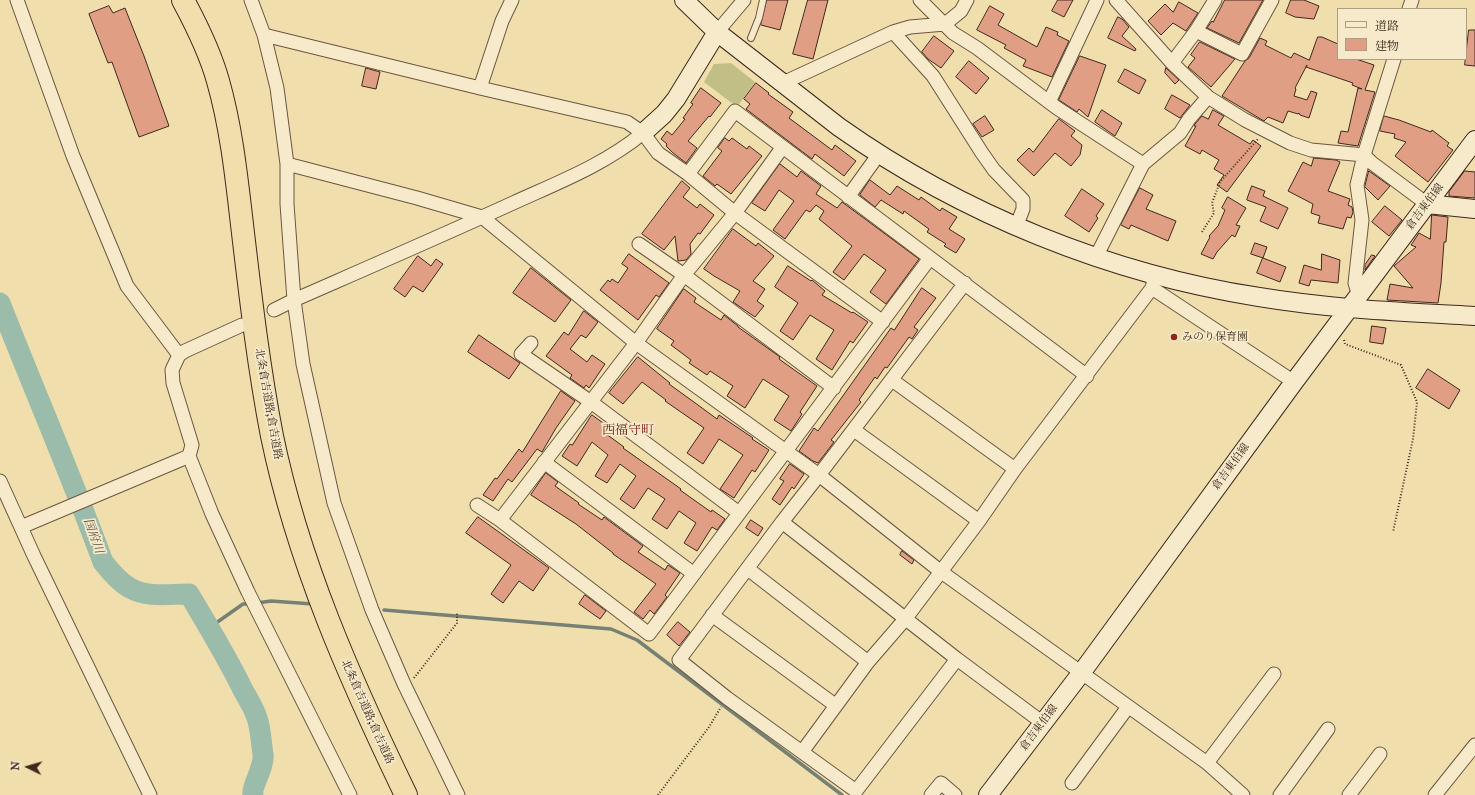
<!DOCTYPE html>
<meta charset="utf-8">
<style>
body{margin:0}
#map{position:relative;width:1475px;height:795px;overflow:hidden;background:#f1dead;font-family:"IM FELL Great Primer","Noto Serif JP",serif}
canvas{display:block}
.legend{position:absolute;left:1337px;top:8px;width:130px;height:52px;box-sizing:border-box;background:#f6eaca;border:1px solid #ad9d85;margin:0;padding:5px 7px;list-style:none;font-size:12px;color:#3f291e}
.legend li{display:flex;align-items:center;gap:8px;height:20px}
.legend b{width:20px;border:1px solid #ad9d85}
.north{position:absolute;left:8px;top:747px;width:40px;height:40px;-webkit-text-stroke:3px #f6eaca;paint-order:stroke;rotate:275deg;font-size:11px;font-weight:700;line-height:16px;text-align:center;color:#3f291e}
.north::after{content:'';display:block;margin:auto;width:14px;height:18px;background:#3f291e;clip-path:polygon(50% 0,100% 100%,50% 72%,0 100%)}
</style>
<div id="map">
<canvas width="1475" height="795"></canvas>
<ul class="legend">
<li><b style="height:5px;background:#f6eaca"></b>道路</li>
<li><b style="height:11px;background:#e09f85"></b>建物</li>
</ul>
<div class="north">N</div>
</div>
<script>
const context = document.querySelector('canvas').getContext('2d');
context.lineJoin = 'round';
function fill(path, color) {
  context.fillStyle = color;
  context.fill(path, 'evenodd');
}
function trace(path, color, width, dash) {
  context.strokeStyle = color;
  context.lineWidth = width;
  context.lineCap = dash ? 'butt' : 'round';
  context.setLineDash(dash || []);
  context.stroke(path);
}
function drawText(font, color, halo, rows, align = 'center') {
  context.font = font + ' "IM FELL Great Primer","Noto Serif JP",serif';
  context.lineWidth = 3.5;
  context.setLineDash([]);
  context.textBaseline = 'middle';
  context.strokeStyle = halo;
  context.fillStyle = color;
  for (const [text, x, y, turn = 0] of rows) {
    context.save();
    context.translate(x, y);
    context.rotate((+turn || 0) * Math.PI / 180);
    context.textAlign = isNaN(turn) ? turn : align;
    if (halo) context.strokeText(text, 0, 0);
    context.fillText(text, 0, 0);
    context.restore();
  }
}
fill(new Path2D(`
 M731,63L755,82L737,107L704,82L714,64Z`), '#c1bf85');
trace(new Path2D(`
 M257,603L271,601L313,604
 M384,610L611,629L637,640L842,795
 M209,628L243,604H251`), '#768173', 3.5);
trace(new Path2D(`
 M0,303C34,390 71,475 103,562C110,571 119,582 130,588C147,598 170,594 189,594C208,626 227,657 243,690C248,699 254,708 257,718C261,729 261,742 263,754C265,766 251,787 253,795`), '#9bbcab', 21);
const building = new Path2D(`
 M767,0H788L780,30L761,25Z
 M808,0H828L813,59L793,54Z
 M1058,0H1073L1064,17L1052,11Z
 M1225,0H1263L1239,43L1207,28L1212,21L1213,22Z
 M1291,0H1304L1319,6L1314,19L1295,17L1286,13Z
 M1179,2L1198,13L1186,31L1173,23L1161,35L1148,21L1165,4L1173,12Z
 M109,6L113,13L125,8L144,56L169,126L139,137L112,62L108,63L89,14Z
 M990,6L1004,14L998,25L1037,47L1046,27L1058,32L1057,35L1069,41L1052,77L1023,66L1026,60L1004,48L1006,45L977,30Z
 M1118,17L1122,19L1129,27L1122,36L1136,49L1135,51L1108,38Z
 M1469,30H1475V66L1465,65Z
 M934,36L954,51L941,68L928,59L922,52Z
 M1318,37H1322L1338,44V59H1356L1374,65L1365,90L1375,92L1358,146L1338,143L1341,131L1348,132L1358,88L1362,89L1352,85L1353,83L1306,67L1307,65L1295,88L1296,89L1294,96L1307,100L1311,91L1317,93L1309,118L1300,115L1299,113L1298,114L1288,111L1283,123L1268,117L1264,121L1222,96L1245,61L1249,58L1260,38L1267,41L1265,45L1291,58L1294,53L1309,60Z
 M1200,42L1235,59L1211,87L1188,67L1195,58L1191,55Z
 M1080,56L1106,65L1088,117L1079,109L1077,112L1059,100Z
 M969,61L989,78L976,94L956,77Z
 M366,68L380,72L376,89L362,86Z
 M1166,68L1179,80L1175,84L1165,73Z
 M1125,69L1146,80L1139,94L1118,82Z
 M756,83L769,93L768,94L793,112L789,118L832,150L835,145L856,161L844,176L815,154L812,159L746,109L750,104L744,99Z
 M701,88L721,103L710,117L709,116L688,141L697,148L686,163L672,152L666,146L667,144L661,139L667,131L672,135L685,119L683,118L693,104L691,103Z
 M1172,95L1190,105L1180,118L1165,109Z
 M1102,110L1122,123L1115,136L1095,122Z
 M1213,110L1224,116L1218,125L1250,144L1253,140L1261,146L1227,192L1217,185L1224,175L1214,169L1219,160L1202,150L1200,154L1185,146L1196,126H1194L1195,124L1202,116L1208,119Z
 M985,116L994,130L982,137L973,124Z
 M1384,116L1399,120L1431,132L1432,130L1449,143L1447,146L1453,150L1428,182L1395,156L1406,142L1394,138L1395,134L1380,131Z
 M1059,119L1075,131L1071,136L1082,145L1080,155L1071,166L1055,153L1034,176L1017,160L1029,148L1033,152Z
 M725,138L729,141L732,138L747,149L749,146L762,156L731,194L717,184L715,186L703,176L722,151L718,148Z
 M1314,158L1336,160L1340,162L1328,191L1350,199L1348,205L1352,207L1353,212L1351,218L1347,217L1343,229L1318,223L1320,216L1311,213L1313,204L1288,191L1303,162L1311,166Z
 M780,164L797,177L801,171L821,186L816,194L837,208L842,202L919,259L886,304L870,292L886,270L864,254L844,280L833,272L852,246L819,219L824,211L816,205L810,212L806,210L785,239L773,230L794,201L779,190L765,211L752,203Z
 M1369,171L1390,186L1378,200L1365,187Z
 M1465,171L1475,172V198L1449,196V192Z
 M870,180L890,195L897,186L919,200L921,197L940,211L942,208L957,217L949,229L965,239L956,253L944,246L946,244L927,232L929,229L904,211L903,214L881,200L875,207L860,195Z
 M682,181L690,188L683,197L697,208L700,204L714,215L700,234L698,233L690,244L691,254L686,260L678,261L675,236L664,250L642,234Z
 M1252,186L1265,191L1263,196L1288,208L1278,229L1260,221L1266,207L1247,200Z
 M1140,188L1153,195L1146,209L1176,221L1168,241L1131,225L1129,229L1121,225Z
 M1082,189L1104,204L1096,216L1098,218L1089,232L1065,216Z
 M1228,197L1246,208L1236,225L1240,226L1235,237L1232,235L1217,252L1213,259L1201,254L1210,237L1209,236L1218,226L1225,210L1222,208Z
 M1385,206L1402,220L1389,236L1372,222Z
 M1432,215L1448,217L1446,242H1444L1441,283L1438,303L1387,300L1390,284L1413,288L1394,266L1416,247L1411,245L1419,233L1430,239Z
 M733,229L756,246L758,243L774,256L753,281L765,289L757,301L764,306L755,317L733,302L740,291L714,276L704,269Z
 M1255,243L1267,247L1263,258L1251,254Z
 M629,254L669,283L659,297L656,295L638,320L600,290L608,280L610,282L612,279L618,283L628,268L622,264Z
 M1322,254L1340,260L1338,283L1311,280L1309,286L1299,283L1304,265L1321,270Z
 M1372,255L1375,256L1365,270V265Z
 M418,256L431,266L436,259L443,264L423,292L413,286L405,297L394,289Z
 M1263,258L1286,267L1280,282L1257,273Z
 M788,266L811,281L812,280L825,291L822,295L852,313L853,312L868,322L853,343L850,341L832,370L816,359L834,330L810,315L793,340L780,331L798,303L775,287Z
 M531,268L571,300L555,322L513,293Z
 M922,288L936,298L914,327L918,330L912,339L909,337L887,368L885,367L877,379L875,377L859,400L861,402L831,440L834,442L818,463L813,461L799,451L814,428L818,431L891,328L894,330Z
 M684,289L696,298L694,302L721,320L724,315L738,326V327L780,357L779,359L817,386L800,412L802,414L791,431L774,420L789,396L763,379L745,408L727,396L733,386L710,371L707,375L689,363L691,360L671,345L674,341L657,329Z
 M584,311L598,322L586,338L581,335L570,349L587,362L592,355L605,364L589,388L586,385L584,388L570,378L572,375L546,356L564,332L568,335Z
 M1372,326L1386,328L1383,344L1370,342Z
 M479,335L520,363L509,379L468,352Z
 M638,357L670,383L669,384L698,405L717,419L719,415L753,438L752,439L769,450L755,472L752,470L734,498L720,489L743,455L719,439L703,464L687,453L704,428L665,401L666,400L642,382L623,404L609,393Z
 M1428,369L1460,390L1449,409L1416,388Z
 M561,391L575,401L556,428L542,452L537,449L512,482L508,479L493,501L483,495L495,478L497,479L519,449L522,452Z
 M592,415L606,425L602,431L624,447L623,448L681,489L680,490L711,512L712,510L725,519L717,530L712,527L697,551L684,543L696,523L679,511L667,529L652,519L665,499L648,488L634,509L620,499L636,476L620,464L607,483L595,476L608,455L592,442L577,466L562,456L570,444L572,445Z
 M790,464L804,474L794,489L792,487L780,505L772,499L784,481L780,479Z
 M546,473L558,482L555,486L579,503L578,504L602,520L604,517L643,546L638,552L665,570L668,565L680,573L665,595L667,597L654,614L650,610L643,619L634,612L656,584L613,554V553L576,524L531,495Z
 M478,517L549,568L533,591L519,581L503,603L491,594L511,565L466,533Z
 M751,520L763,528L758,536L746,528Z
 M902,551L914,560L912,564L900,555Z
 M585,595L606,611L600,619L579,604Z
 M678,622L690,632L679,646L667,635Z`);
fill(building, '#e09f85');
trace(building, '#3f291e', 1);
const lane = new Path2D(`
 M751,38L759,18L763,0`);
const street = new Path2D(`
 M17,0L73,156L127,286L179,355
 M251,0L264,35L277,88L287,164V204L294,300L303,364L334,503L372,610L404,684L458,795
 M920,0L953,33L977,48L1057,108L1143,164L1180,133L1189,119L1208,97
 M1116,0L1172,63L1208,97L1245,120L1290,143L1311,150L1364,155L1372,163L1427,204
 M1409,9L1412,0
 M1196,31L1242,54L1272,0
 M717,32L744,0
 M893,32L933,76L982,153L994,170L1023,200V209L1016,227
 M264,35L480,88L627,122L643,133L658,153L688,174L735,213L883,322
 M1172,63L1196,31L1215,0
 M783,83L893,32L910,27L945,24L961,11L967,0
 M480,88L502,21L512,0
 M1049,102L1097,0
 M287,164L417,198L482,217L636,343L819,475L940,571L1207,763L1243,795
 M688,174L735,111L1087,376
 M848,197L879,154
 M639,244L684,275L834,388
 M1096,257L1143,164
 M1152,288L1294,382
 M1359,296L1355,283L1362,220L1357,185L1364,155L1394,59
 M274,310L294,300C367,268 441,236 513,203C559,182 604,165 643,133
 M242,325L185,351L179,355L172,370L173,383L192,445L189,456L212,514L248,592L350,795
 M531,343L521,354L591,402L739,513
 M892,380L1015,469
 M854,430L979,521
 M544,462L694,574
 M0,481L34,556L150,795
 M477,505L500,520L649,634L930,258
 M500,520L636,343L684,275L735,213L782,148
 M782,522L957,659L1043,723
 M21,527L180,460L189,456
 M748,569L868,662
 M712,615L835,705
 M957,659L856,791L727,698L679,660L782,522L819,475L965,283
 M802,752L868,662L906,618L979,521L1015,469L1152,288L1155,275
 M1207,763L1274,674
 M1072,783L1128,707
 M931,795L941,783L955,795
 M1280,795L1328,729
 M1349,795L1380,754
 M1435,795L1475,745`);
const secondary = new Path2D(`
 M684,0L717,32L839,127C962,214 1110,274 1259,297C1331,309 1403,312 1475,316
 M643,133L664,114L676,99L717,32
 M1427,204L1475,209
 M988,795L1082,672L1294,382L1475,140`);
const highway = new Path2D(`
 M183,0C197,26 210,52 218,81C232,130 237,182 243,233C251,301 259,369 272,436C298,562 350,679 406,795`);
trace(lane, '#6c5642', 8);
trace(street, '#6c5642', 15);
trace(secondary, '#3f291e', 20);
trace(highway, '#3f291e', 24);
trace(new Path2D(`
 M1202,232L1214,213L1212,203L1220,182L1258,139
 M1344,340L1345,344L1401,365L1417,402L1413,439L1393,532
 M414,678L457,623V612
 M658,795L709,727L721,707`), '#3f291e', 2, [1, 2]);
trace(lane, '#f6eaca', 6);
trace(street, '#f6eaca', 13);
trace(secondary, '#f6eaca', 18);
trace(highway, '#f1dead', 22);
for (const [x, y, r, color] of [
 [1174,337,4,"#8f2418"]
]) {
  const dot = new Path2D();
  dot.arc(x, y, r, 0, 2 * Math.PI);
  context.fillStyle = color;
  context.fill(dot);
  trace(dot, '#f6eaca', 1.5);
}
drawText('11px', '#3f291e', '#f6eaca', [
 ["倉吉東伯線",1425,207,-53],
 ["北条倉吉道路;倉吉道路",268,404,80],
 ["倉吉東伯線",1231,467,-54],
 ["北条倉吉道路;倉吉道路",367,712,66],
 ["倉吉東伯線",1039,728,-53]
]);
drawText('11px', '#3f291e', '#f6eaca', [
 ["みのり保育園",1182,337]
], 'left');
drawText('italic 12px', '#564e41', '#f6eaca', [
 ["国府川",93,536,70]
]);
drawText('13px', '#7a1f14', '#f6eaca', [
 ["西福守町",628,431]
]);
</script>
